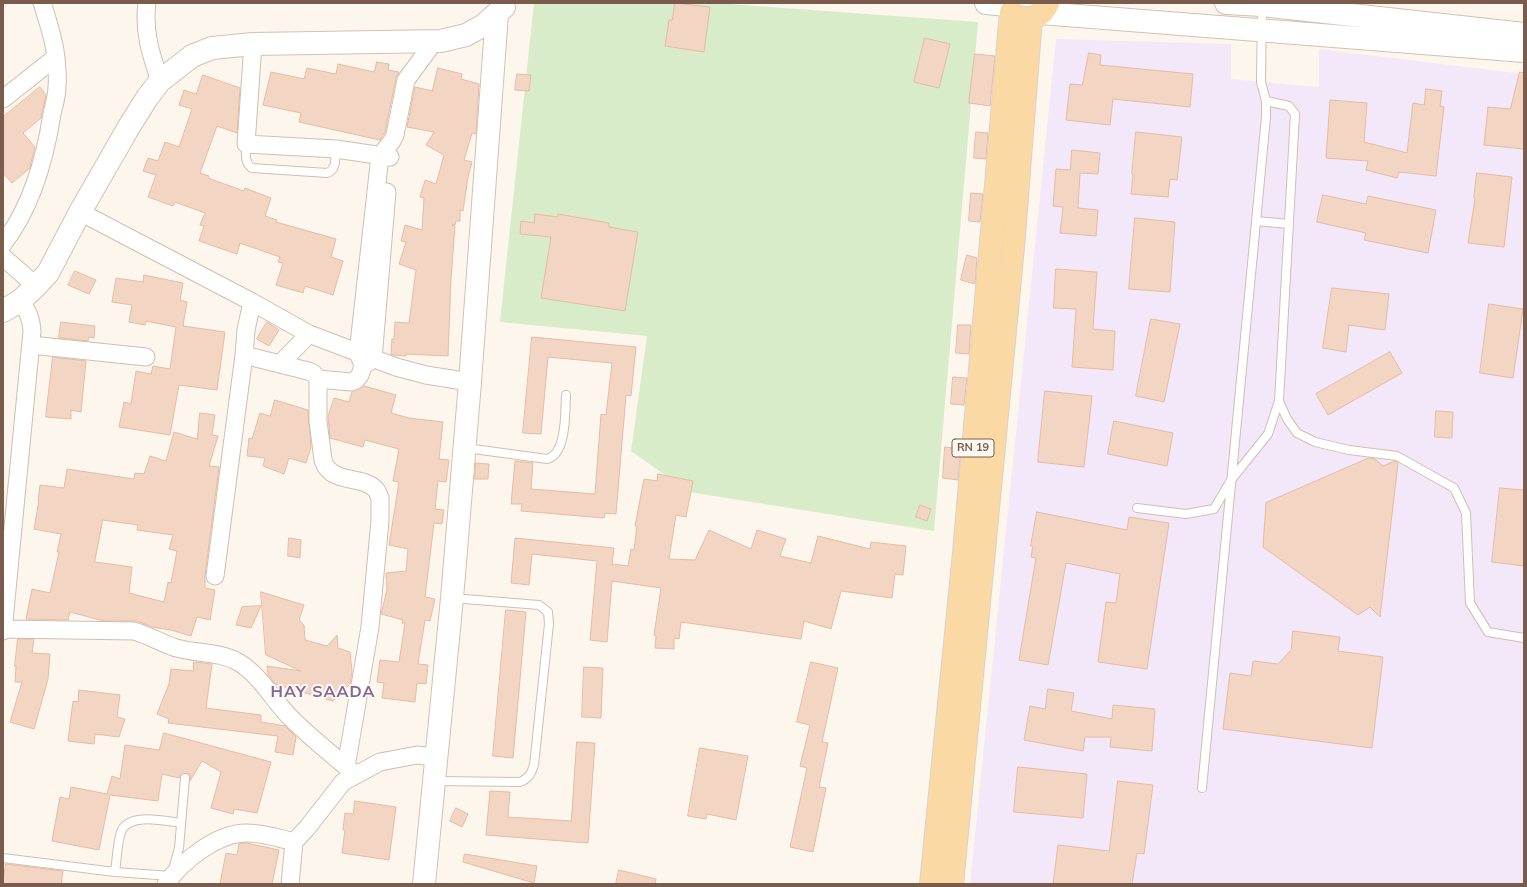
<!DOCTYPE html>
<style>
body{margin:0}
#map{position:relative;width:1527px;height:887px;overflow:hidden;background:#fdf6ec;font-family:Mulish,sans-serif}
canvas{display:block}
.frame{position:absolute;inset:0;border:4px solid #7a5c4d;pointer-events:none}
</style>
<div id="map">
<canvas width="1527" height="887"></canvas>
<div class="frame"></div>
</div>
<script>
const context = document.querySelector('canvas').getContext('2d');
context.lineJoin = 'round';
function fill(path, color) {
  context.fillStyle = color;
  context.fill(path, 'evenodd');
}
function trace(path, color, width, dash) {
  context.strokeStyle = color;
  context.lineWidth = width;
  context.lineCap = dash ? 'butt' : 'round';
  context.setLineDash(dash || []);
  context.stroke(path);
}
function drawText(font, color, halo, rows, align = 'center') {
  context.font = font + ' Mulish,sans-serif';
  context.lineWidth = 4;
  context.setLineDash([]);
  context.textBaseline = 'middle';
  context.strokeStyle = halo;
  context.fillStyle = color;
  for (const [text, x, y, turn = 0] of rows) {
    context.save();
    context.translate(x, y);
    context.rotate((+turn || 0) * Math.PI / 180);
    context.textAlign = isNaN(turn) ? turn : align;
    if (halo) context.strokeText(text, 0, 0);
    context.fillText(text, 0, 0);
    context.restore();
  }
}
fill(new Path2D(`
 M1056,39L1231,44V79L1319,87V49L1524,74V884H970Z`), '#f3e8fa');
fill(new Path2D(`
 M534,3H715L978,22L934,531L689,492L631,451L647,336L500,322Z`), '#d8ecc9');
const building = new Path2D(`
 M675,3L710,7L704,52L665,46L669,20H672Z
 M925,38L950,44L939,88L914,82Z
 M1089,53L1101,55L1100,65L1193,74L1190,107L1113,99L1110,125L1066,120L1070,84L1082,85Z
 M975,54L995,56L990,106L969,103Z
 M377,62L389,64L388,70L399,72L396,78L385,132L380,140L299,122L301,113L263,105L271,72L304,79L307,68L336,74L338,64L374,72Z
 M438,68L462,74L461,79L479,84L476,134L472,133L464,160L472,162L468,177L463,211L460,210V221H456L455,225H452L455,226L451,279L448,356L406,354V356L392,355L391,354L392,339H394L395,322L409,323L416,270L399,264L406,242L401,241L405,225L422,230L424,198L420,197L425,180L436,184L444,155L426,145L434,132L407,127L415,87L432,91Z
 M1520,72L1524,73V149L1484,145L1488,107L1510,109Z
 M517,74L531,75L529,91L515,90Z
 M203,75L240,88L237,133L217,126L200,173L209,176L208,178L244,191L245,188L271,198L265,216L277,220L276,222L336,239L331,257L343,261L333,295L305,286L303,293L276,285L283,263L278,262L280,257L240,243L237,254L199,241L204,226L200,225L205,213L175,202L173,206L148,197L156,175L143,171L148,158L158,161L165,142L179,147L192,109L179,105L184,90L196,94Z
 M40,87L46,95L41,118L23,133L35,147L31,163L30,168L12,183L3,173V117Z
 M1426,89L1442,91L1440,106L1444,107L1436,176L1399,172L1397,178L1366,170L1368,161L1326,158L1330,100L1367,103L1364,142L1407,153L1413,103L1424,105Z
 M976,132L988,133L986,159L974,158Z
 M1136,132L1182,137L1177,180L1170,179L1168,197L1131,194L1133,175L1132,174Z
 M1072,150L1100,153L1098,174L1080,173L1078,208L1098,210L1096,236L1060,233L1063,207L1053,206L1056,169L1070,170Z
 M1477,173L1512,177L1504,247L1468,243L1475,199L1474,198Z
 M971,193L983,194L980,222L969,221Z
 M1323,195L1366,204L1368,196L1436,210L1428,253L1364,240L1366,233L1317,222Z
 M535,214L558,217V214L609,223V227L638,232L625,311L541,298L551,237L520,234L521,221L534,223Z
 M1135,218L1175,222L1170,292L1129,289Z
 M967,255L977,258L975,284L961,280Z
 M1056,269L1097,272L1093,329L1115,331L1113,370L1072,367L1076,309L1054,308Z
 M75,271L96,280L89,294L68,285Z
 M144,275L183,283L180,300L187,302L183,326L225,332L217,390L179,385L170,435L119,427L124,402L131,404L136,371L151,374L153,366L170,369L176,327L146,321L145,325L129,322L132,305L112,302L116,278L143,282Z
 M1332,288L1389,294L1385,330L1349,325L1346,352L1323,348Z
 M1489,304L1523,309L1513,378L1480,373Z
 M1151,319L1180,324L1164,402L1136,396Z
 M61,322L95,326L94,338L89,337L88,341L59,338Z
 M267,322L279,330L269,346L257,339Z
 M958,325H971L969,354L956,353Z
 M532,337L636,347L631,396L626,395L616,514L605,513L604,518L521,511L522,504H511L515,461L533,463L531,489L595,494L601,414L606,415L612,363L548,357L541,434L523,433Z
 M1390,352L1402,373L1328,415L1316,394Z
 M53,357L86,361L81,412L71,410V419L46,417Z
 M953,377L967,378L964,405L951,404Z
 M364,386L396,395L391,413L409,418L443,422L439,459L449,460L446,482L438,481L435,509L444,510L442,524L434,523L425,597L435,599L430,621L425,620L418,664L428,665L426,684L417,683L415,702L382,698L384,683L377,682L380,660L399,662L405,623H402L403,620L381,614L387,590L386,573L406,571L408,549L389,545L399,482L393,481L399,449L365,440L363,447L330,438L328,416L334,398L349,402L352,392Z
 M1045,391L1092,396L1084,467L1038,462Z
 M275,400L308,410L311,447L306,463L289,458L284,474L263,466L265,458L247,456L249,438L252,439L260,413L270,416Z
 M1436,411L1453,412L1452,438L1435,437Z
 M200,413L215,415L212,435L218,436L209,466L219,467L205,575V588L215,590L210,620L197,617L191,636L171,630L152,627L137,621H104L70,612L68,620L26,619L32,589L50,593L59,552H57L61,534L34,529L39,501H38L40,485L64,488L67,469L134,479L135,473L144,474L150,456L166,461L174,432L197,439ZM103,520L138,525L137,530L173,535L169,549L177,551L171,583L168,582L164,602L129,593L132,567L95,562Z
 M1114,421L1173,433L1167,466L1108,454Z
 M945,447L961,449L958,480L943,478Z
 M1369,458L1375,459L1383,466L1395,461L1398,463L1380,617L1370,607L1358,615L1263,547L1266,503Z
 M476,463L489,464L488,479H475Z
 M658,474L693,481L686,517L676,515L669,559L695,560L709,530L751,549L757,530L786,539L780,556L811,563L818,536L870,549L871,542L906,546L903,575L895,574L892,598L841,591L831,629L804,621L801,639L681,622L679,639L674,638V649L655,648L656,636L654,635L661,588L612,581L607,642L590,640L597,561L532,554L529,585L511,583L515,538L614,548L612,564L628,566L631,549L634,550L637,526H635L644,479L657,481Z
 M1500,488L1524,490V566L1492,562Z
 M920,505L931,509L927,521L916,517Z
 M1037,512L1127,530L1129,517L1169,523L1147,669L1098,662L1106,602L1116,603L1120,574L1066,563L1048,665L1019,660L1036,558L1031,557L1033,546H1031Z
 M289,538L301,540L300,558L288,556Z
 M261,592L304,605L299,620L304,625L305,640L327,646L337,635L338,648L350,652L352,672L350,684L333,701L275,684L268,674L267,666L301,671L266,655Z
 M261,606L251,628L236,625L242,607Z
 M506,610L526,612L513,758L493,756Z
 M1293,631L1340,637L1338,651L1383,657L1372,748L1223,729L1230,673L1251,676L1253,661L1278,664L1291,650Z
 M18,639H34L32,653L50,654L48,679L34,729L10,722L22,682H15L16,666H15Z
 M194,662L212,664L206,708L261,715V722L285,726L296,737L293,755L275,752L278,736L168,723L169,719L157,714L169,684L171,669L193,671Z
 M811,662L838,668L822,742L828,743L819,787L826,788L813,852L790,847L807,768L800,766L810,725L797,722Z
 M584,667L603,668L601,718L582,717Z
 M1048,689L1074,693L1071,711L1112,719L1113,705L1155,709L1152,751L1110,747L1111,737H1085L1083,751L1024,740L1030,706L1045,709Z
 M79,690L120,695L117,717L125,719L119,737L95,734L94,744L68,741L73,701L78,702Z
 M164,733L271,762L257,813L234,809L233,814L211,808L221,772L202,761L190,781V775L186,773L181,775L179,778L162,774L158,801L110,795L99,850L52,841L60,797L69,799L71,787L107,794L112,776L120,779L125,745L159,750Z
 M577,742L595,743L588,843L486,835L490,791L510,792L508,817L571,821Z
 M700,748L748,756L736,820L707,814L706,819L688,816Z
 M1018,767L1087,774L1083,818L1014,812Z
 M1118,781L1153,785L1144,854L1137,853L1132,884H1053L1058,845L1109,851Z
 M355,801L396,807L389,860L342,853L345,830H343L345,813L353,814Z
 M456,808L468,814L462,827L450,821Z
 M246,843L279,850L272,884H220L226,853L237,855L239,844Z
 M465,854L537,866L534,883L463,862Z
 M6,864L63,871L61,884H3Z
 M619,870L656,879L655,884H616Z`);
fill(building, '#f3d5c3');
trace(building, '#e6bba3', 1);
const lane = new Path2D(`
 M1262,6L1261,82L1266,101
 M246,144C246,152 244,163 252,168L327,173C337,170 335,158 336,149
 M1256,221L1289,224
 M466,448L547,459C567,454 565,412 566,395
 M1137,508L1186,514L1214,509L1231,480L1268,434L1279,401
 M436,781L520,782C529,778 531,774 534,765L549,624L548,612L539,605L452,598
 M1202,788L1266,117V101L1289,106L1295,114L1279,401L1287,419L1297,433L1315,442L1349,450L1397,456L1454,488L1466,513L1470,603L1488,632L1524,638
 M3,858L115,872L171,876L179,848L185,778
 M115,872C117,859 117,844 121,832C128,812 165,821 181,823`);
const street = new Path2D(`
 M147,3C143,31 151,55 160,81
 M253,44L246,144L336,149L390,157
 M3,99L56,57
 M80,212L252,302L309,334L396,367L426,375L470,382
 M3,244C31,208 45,159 52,114C54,105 57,96 57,87C58,78 57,68 56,59C55,43 47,18 42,3
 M3,257L36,286
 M252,302L246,330L244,355L308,371L313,373L318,379V421L323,460L326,467L332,473L341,477L363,482L372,486L377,491L380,498V521L370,627L346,767
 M31,345L146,357
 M362,363L358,353L380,156L392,141L395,135L406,80L434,42
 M280,364L309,334
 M318,379L351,382L356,380L360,375L363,366L373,359L387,192
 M215,576L244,355
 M3,629L134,631C147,635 160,642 173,647C194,654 219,651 238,662C259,674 272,698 288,715C309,737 333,755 356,775
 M3,631L32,331C31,318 28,311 20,301
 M166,884C182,861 218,832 248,833C264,833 278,838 294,842L307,828L343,782L380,762L417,755L435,757
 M290,884L294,842`);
const secondary = new Path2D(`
 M986,3L1007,5
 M1226,3L1262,5L1524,34
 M1041,13L1524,51
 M3,311L20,301L36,286L48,273L80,212L130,125L147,98L160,81L192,56L212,48L253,44L441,41L466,35L484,25L504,7
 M424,884L452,598L470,382L497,14`);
const primary = new Path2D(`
 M1019,17C1032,21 1043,16 1048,3
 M931,884L964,553L1011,12
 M952,884L1013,247L1031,18`);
trace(lane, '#d1beb0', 10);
trace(street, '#d1beb0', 19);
trace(secondary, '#d6c0b0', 24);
trace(primary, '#dad1cd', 24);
trace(lane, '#fff', 8);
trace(street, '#fff', 17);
trace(secondary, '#fff', 22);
trace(primary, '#fbd9a5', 22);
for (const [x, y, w] of [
 [973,448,42]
]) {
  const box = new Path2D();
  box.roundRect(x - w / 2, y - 9, w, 18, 3);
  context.fillStyle = '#fffaf3';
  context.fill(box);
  trace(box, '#7a5c4d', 1);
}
drawText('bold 11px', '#7a5c4d', null, [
 ["RN 19",973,448]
]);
context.letterSpacing = '1px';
drawText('bold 16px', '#846695', '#fffaf3', [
 ["HAY SAADA",323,692]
]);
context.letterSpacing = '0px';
</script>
